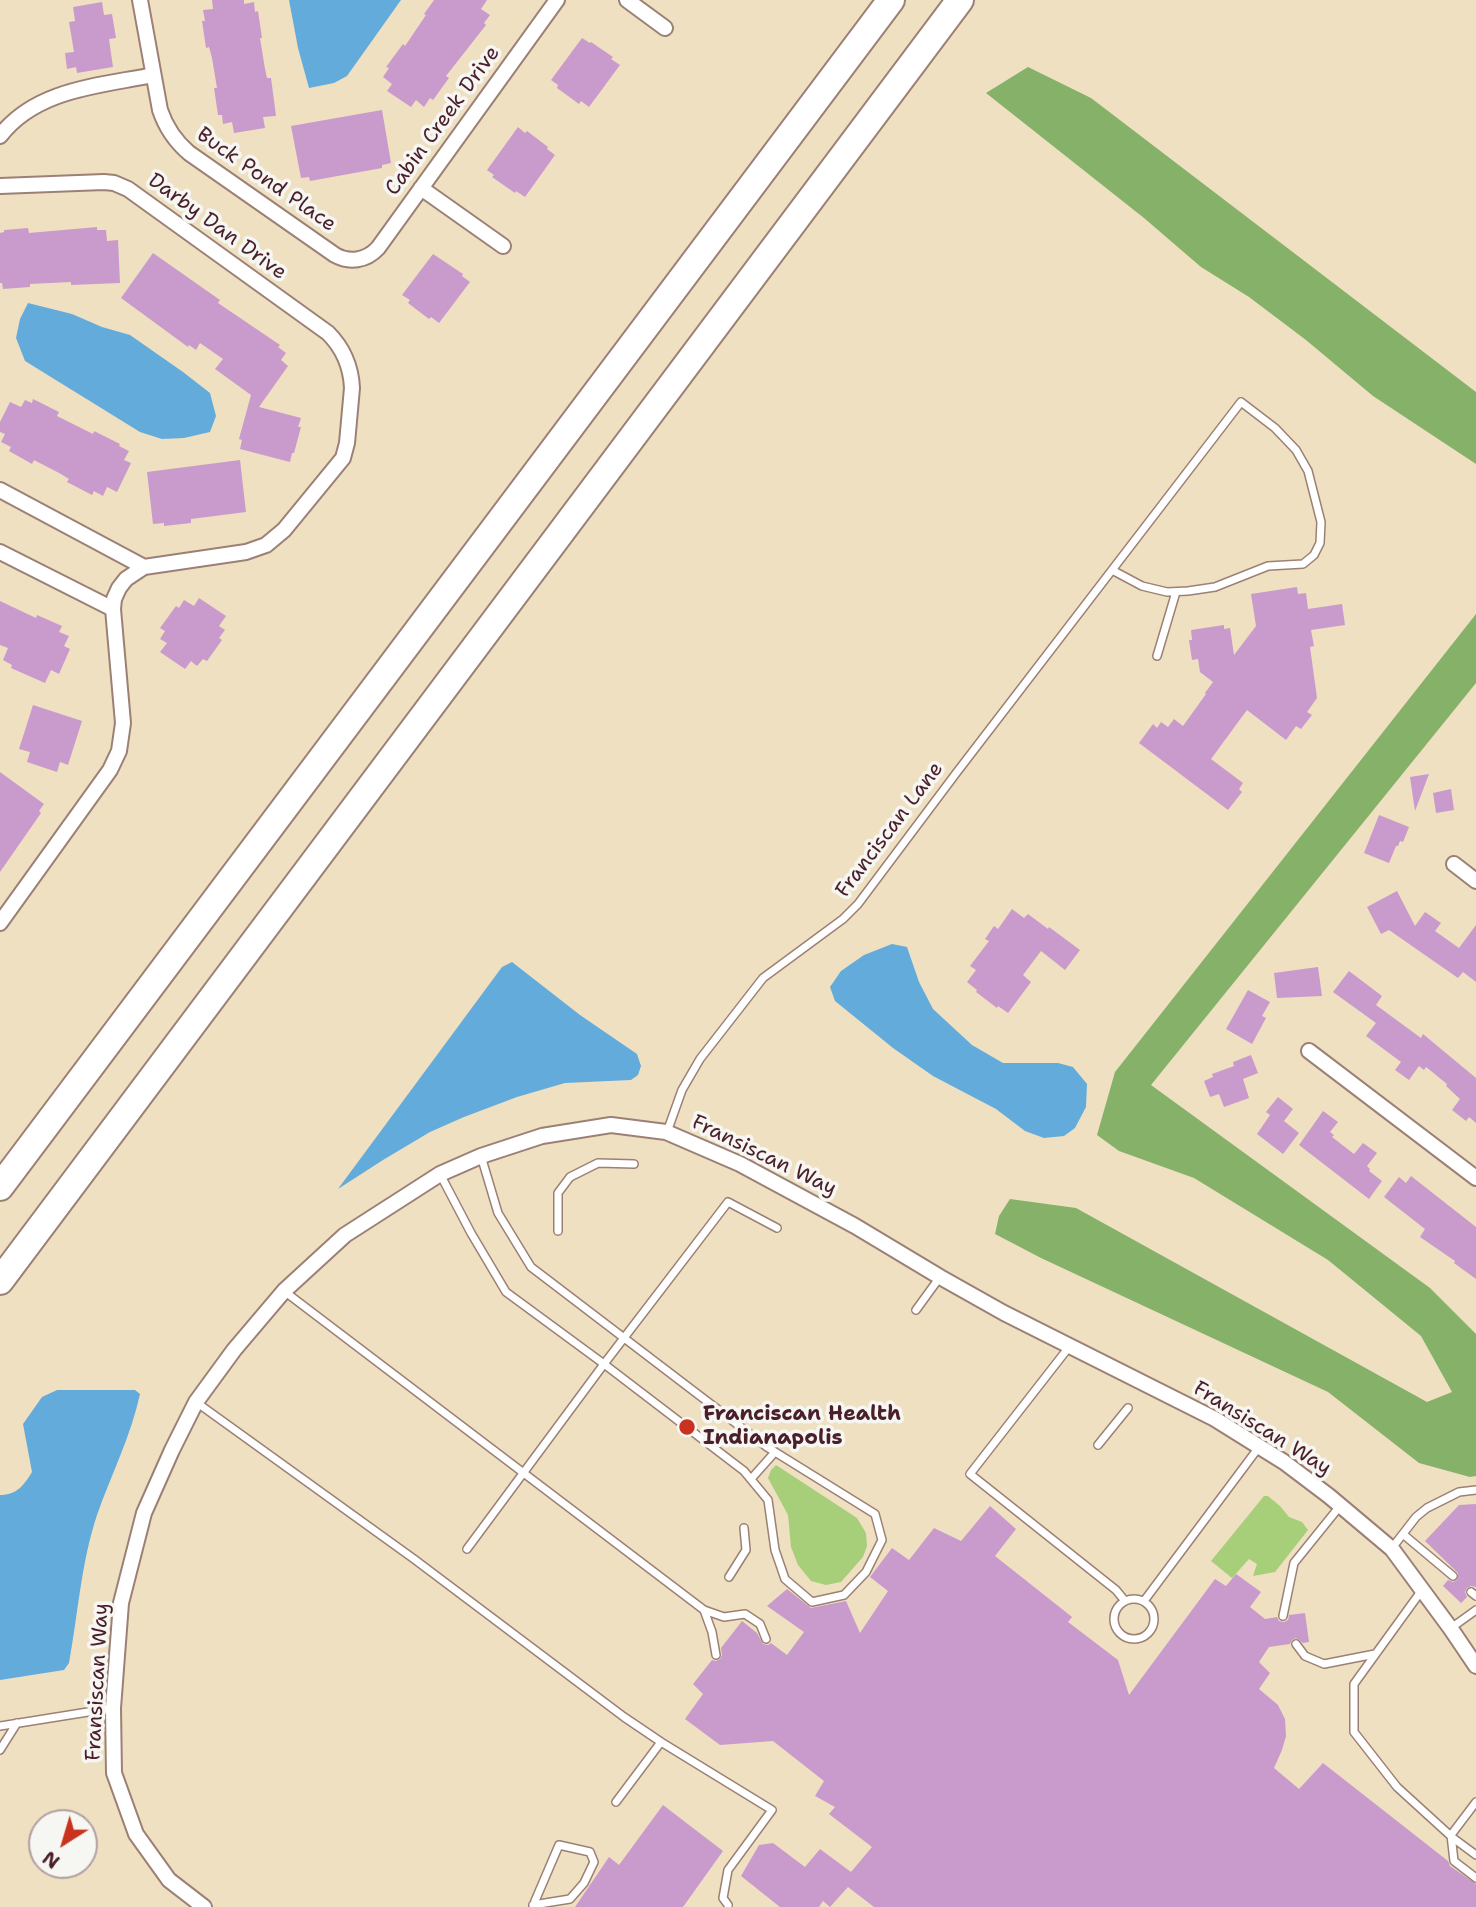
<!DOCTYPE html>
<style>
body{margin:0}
#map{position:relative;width:1476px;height:1907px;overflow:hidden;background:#efe0c2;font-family:"Shantell Sans",sans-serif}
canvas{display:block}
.north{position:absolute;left:28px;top:1809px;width:70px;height:70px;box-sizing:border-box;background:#f6f6f2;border:2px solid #b1a0a2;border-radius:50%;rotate:217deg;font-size:19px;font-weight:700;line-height:28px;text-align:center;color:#4a1f2b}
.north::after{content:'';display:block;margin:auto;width:24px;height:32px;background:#c8321e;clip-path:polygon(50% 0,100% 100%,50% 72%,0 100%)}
</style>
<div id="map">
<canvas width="1476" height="1907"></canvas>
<div class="north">N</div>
</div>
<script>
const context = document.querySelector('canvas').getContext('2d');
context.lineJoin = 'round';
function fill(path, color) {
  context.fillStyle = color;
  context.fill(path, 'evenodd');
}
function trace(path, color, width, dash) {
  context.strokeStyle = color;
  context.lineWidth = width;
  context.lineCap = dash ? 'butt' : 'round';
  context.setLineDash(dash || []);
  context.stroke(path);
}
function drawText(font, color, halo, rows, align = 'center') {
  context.font = font + ' "Shantell Sans",sans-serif';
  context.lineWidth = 7;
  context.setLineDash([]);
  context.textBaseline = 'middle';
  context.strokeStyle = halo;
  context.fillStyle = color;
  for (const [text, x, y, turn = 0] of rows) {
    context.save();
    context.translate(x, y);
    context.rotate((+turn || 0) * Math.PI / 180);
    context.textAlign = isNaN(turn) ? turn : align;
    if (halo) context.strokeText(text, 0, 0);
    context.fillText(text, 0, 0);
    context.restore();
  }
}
fill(new Path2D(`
 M776,1465L857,1518L866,1533L867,1546L863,1557L841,1582L826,1585L811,1581L798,1565L791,1547L788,1515L768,1478L771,1470Z
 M1264,1496H1268L1280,1506L1289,1517L1302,1522L1308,1530L1275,1572L1253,1576L1257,1564L1249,1559L1232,1578L1211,1561Z`), '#a7ce79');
fill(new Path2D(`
 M1028,67L1091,98L1476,392V464L1373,396L1306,340L1249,297L1201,267L1144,218L986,93Z
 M1476,614V683L1151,1085L1430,1288L1476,1334V1476L1470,1477L1419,1463L1328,1392L1041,1258L995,1234L999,1216L1010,1199L1076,1208L1427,1402L1452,1392L1421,1336L1328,1260L1194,1178L1119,1151L1097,1135L1115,1072Z`), '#85b169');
fill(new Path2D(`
 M289,0H401L347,76L334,83L309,88L298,48Z
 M28,303L72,314L102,327L130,335L183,372L210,393L216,416L210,432L184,438L162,439L140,432L25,361L16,338L20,319Z
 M892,944L907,947L919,982L933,1009L972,1045L1003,1063H1058L1073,1067L1087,1084L1086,1107L1075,1128L1064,1136L1044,1138L1025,1131L996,1109L933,1076L893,1048L835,1001L830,987L841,971L864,955Z
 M512,962L580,1015L637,1054L641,1066L638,1075L631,1080L565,1083L517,1097L464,1117L430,1132L383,1160L338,1189L502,967Z
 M57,1390H135L140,1394C131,1436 111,1475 97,1515C81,1563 78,1614 69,1663L64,1670L0,1680V1495C17,1495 24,1485 32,1472L23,1424L42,1397Z`), '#62abda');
fill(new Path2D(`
 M212,0H244V4L254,2L255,12L258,11L262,38H260L265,69L267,78H271L276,116L263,117L265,128L234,133L232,122L223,124L222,115H218L214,88H217L212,58L209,47L206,48L202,21H205L203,10L213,9Z
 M434,0H487L481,9L490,15L484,23L486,25L446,76L449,78L433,100L430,98L424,107L416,100L411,107L387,91L392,84L383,77L389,68L386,67L403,44L405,46L426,15L424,14Z
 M102,2L104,15L112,14L116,38L109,39L113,67L77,73L76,67L67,69L65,53L74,52L69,22L75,21L73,7Z
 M582,38L590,43L591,42L613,57L611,59L620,65L589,107L581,101L579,104L557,88L558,85L551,80Z
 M382,110L391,163L382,165V168L310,181L309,177L301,178L291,126Z
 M518,127L525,133L527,131L548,147L547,149L555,155L525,197L516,191L515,193L492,177L494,175L487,170Z
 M97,227V230H106L107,241L118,240L120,283L71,285V282L30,284V287L3,289L2,283H0V233L4,232V230L28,228L29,233Z
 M153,253L220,300L218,303L280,345L278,347L286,353L281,360L288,366L259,407L301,418L298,427H301L294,453H292L290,462L240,449L242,440L239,439L251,395L215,369L223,359L200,343L196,350L189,345L188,347L121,298Z
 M433,254L463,274L462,276L470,282L439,323L431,317L429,319L408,303L410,300L402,295Z
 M33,399L59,412L57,416L93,434L94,431L120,444L119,446L129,451L124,460L131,463L117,492L107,487L103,496L94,491L92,495L67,482L69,479L61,474L34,460L32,464L9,451L11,447L1,442L5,434L0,432V422L10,402L21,407L25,400L32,403Z
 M240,460L246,512L191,519V523L164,526V523L153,524L147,472Z
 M1297,587L1298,594L1306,593L1308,609L1342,604L1345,625L1311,630L1314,646L1310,647L1317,698L1307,712L1312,715L1301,729L1296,726L1286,740L1247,710L1211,759L1243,783L1239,789L1242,792L1228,810L1139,743L1153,724L1157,728L1161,722L1168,727L1174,719L1183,726L1206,694L1205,693L1213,682L1200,672L1198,659L1192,660L1189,640H1192L1191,630L1224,625V629L1230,628L1234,655L1256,626L1251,594Z
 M199,598L226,616L219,626L225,630L219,638L222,640L207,661L203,659L197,666L191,661L185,669L160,652L167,643L160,639L165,631L160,628L176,606L179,608L184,600L194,606Z
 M0,601L36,618L37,615L62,626L59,632L69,636L64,646L70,649L59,674L51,670L45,683L11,668L12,665L3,660L8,648L0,645Z
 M33,705L82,721L68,765L60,762L57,772L27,762L30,752L19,749Z
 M0,772L44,804L39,811L41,813L0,872Z
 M1429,774L1415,811L1410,777Z
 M1451,789L1454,810L1436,813L1433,793Z
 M1379,815L1409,827L1403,842L1400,841L1398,846H1396L1389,863L1364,853Z
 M1397,891L1415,926L1425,912L1441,923L1435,931L1459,948L1476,925V982L1463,972L1458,978L1389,930L1381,934L1367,907Z
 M1012,909L1024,918L1028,914L1048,929L1049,927L1080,950L1065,970L1041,951L1023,975L1031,982L1008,1013L998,1006L997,1008L976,992L977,990L967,982L976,970L970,966L989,941L985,939L994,926L998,929Z
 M1318,967L1322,996L1277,998L1274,973Z
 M1349,971L1382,996L1376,1005L1421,1038L1423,1034L1476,1078V1123L1469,1117L1466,1121L1452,1110L1460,1099L1446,1086L1447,1084L1426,1067L1424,1070L1419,1066L1409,1080L1395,1070L1401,1062L1366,1036L1376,1023L1333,992Z
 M1248,990L1270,1002L1262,1016L1266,1018L1252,1044L1226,1029Z
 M1251,1055L1258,1073L1243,1079L1249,1098L1224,1107L1219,1094L1210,1097L1204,1081L1213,1077L1212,1074L1234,1066L1233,1062Z
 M1278,1097L1293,1109L1284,1121L1299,1133L1283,1154L1257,1134L1270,1115L1266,1112Z
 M1323,1111L1338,1122L1330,1132L1334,1135L1332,1137L1354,1154L1363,1143L1377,1153L1367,1166L1370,1169L1369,1171L1382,1181L1369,1199L1299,1145Z
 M1411,1176L1476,1227V1279L1454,1263L1455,1261L1420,1237L1425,1229L1384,1197L1399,1177L1406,1183Z
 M1476,1504V1587L1471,1586L1467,1588L1465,1592L1467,1597L1461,1603L1443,1586L1448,1580L1453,1582L1457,1580L1458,1573L1425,1541L1459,1505Z
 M990,1506L1016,1529L995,1556L1072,1617L1068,1622L1118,1660L1129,1695L1215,1579L1226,1586L1236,1574L1261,1592L1250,1607L1265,1619L1277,1617L1279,1621L1284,1622L1288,1620L1289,1615L1305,1613L1309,1642L1303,1643L1296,1638L1292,1640L1290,1644L1269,1647L1259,1662L1270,1673L1259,1689L1278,1705L1285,1719L1286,1736L1282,1750L1274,1768L1299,1789L1323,1763L1448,1861L1450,1866L1476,1884V1907H874L848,1887L830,1907L823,1901L819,1907H780L741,1876L759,1845L773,1843L805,1867L820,1849L851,1872L872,1847L829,1814L835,1807L815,1796L824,1781L773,1741L720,1745L685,1719L703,1694L693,1684L712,1660L716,1661L720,1659L722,1655L721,1648L742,1621L757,1633L763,1644L768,1645L771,1643L787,1655L804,1632L767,1606L787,1589L811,1608L846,1601L860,1633L888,1591L870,1577L892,1548L909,1560L934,1528L961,1541Z
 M663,1805L723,1851L683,1907H575L609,1857L619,1865Z`), '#c99acc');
const service = new Path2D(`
 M1157,656L1176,592
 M667,1132L682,1090L700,1059L763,978L843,919L858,904L957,772L1241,402L1275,428L1296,450L1308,471L1321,522L1320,543L1314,555L1303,564L1268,566L1215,587L1188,591L1167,592L1142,586L1112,570
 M440,1174L471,1233L506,1292L604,1364L744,1471L768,1500L775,1550L785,1579L812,1602L844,1595L866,1572L882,1540L875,1514L767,1447L531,1267L498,1213L481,1156
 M558,1231V1193L570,1177L598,1163L634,1164
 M284,1291L704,1610
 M916,1310L940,1277
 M1069,1347L970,1474L1116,1590L1125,1601
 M196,1402L414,1559L624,1717L661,1742L772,1810L728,1870L723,1898L728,1905
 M1098,1445L1128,1408
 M751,1479L775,1452
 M1404,1535L1453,1576
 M1392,1548L1416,1517L1427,1508L1459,1492L1476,1490
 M467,1549L604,1364L728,1202L777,1228
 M729,1577L746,1550L744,1528
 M1422,1590L1354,1684V1732L1397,1787L1453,1838L1476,1855
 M1471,1592L1476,1596
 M1114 1619a20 20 0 1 1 40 0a20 20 0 1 1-40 0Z
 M1144,1601L1259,1447
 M1283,1616L1294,1563L1340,1506
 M1451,1628L1476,1610
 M1296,1644L1305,1656L1324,1664L1375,1654
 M716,1655L712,1632L704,1610L724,1617L745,1614L760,1624L766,1639
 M0,1726L113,1708
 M0,1750L17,1723
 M616,1802L661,1742
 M1476,1802L1451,1835L1454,1861L1476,1878
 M533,1907L535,1901L559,1845L590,1852L594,1862L584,1883L570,1899L533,1905`);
const minor = new Path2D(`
 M140,0L160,110C166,128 175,141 189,153L335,255C349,263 366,261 378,248L557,0
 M627,0L665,28
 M0,136C36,89 99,86 153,75
 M0,186L104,182L114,183L128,189L328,333C343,348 351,367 352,388L347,443L343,458L284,530L266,545L246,552L144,567L126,579L119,588L114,599L113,609L123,723L119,751L110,770L0,923
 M421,188L503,246
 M0,490L144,567
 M0,552L113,609
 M1454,864L1476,881
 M1309,1051L1476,1178
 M204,1907L169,1880L136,1834L114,1773L113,1708L121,1603L144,1513L172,1450L196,1402L234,1350L284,1291L345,1235L440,1174L481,1156L542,1136L611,1125L666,1132L740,1164L855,1226L940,1277L1004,1313L1215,1419L1284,1462L1329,1496L1392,1549L1451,1629L1476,1666`);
const motorway = new Path2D(`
 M0,1187L891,0
 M0,1281L960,0`);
trace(service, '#9c8076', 10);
trace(minor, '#9c8076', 18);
trace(motorway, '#9c8076', 30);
trace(service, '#fff', 7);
trace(minor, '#fff', 14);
trace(motorway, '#fff', 26);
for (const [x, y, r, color] of [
 [687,1427,9,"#c8321e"]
]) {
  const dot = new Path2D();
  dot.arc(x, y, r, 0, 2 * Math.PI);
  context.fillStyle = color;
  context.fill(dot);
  trace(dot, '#f6f6f2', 2.5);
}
drawText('21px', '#4a1f2b', '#f6f6f2', [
 ["Cabin Creek Drive",443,121,-54],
 ["Buck Pond Place",266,180,35],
 ["Darby Dan Drive",217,227,36],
 ["Franciscan Lane",890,830,-53],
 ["Fransiscan Way",764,1156,26],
 ["Fransiscan Way",1262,1429,32],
 ["Fransiscan Way",98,1682,-87]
]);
drawText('bold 21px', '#4a1f2b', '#f6f6f2', [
 ["Franciscan Health",703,1415],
 ["Indianapolis",703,1439]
], 'left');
</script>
